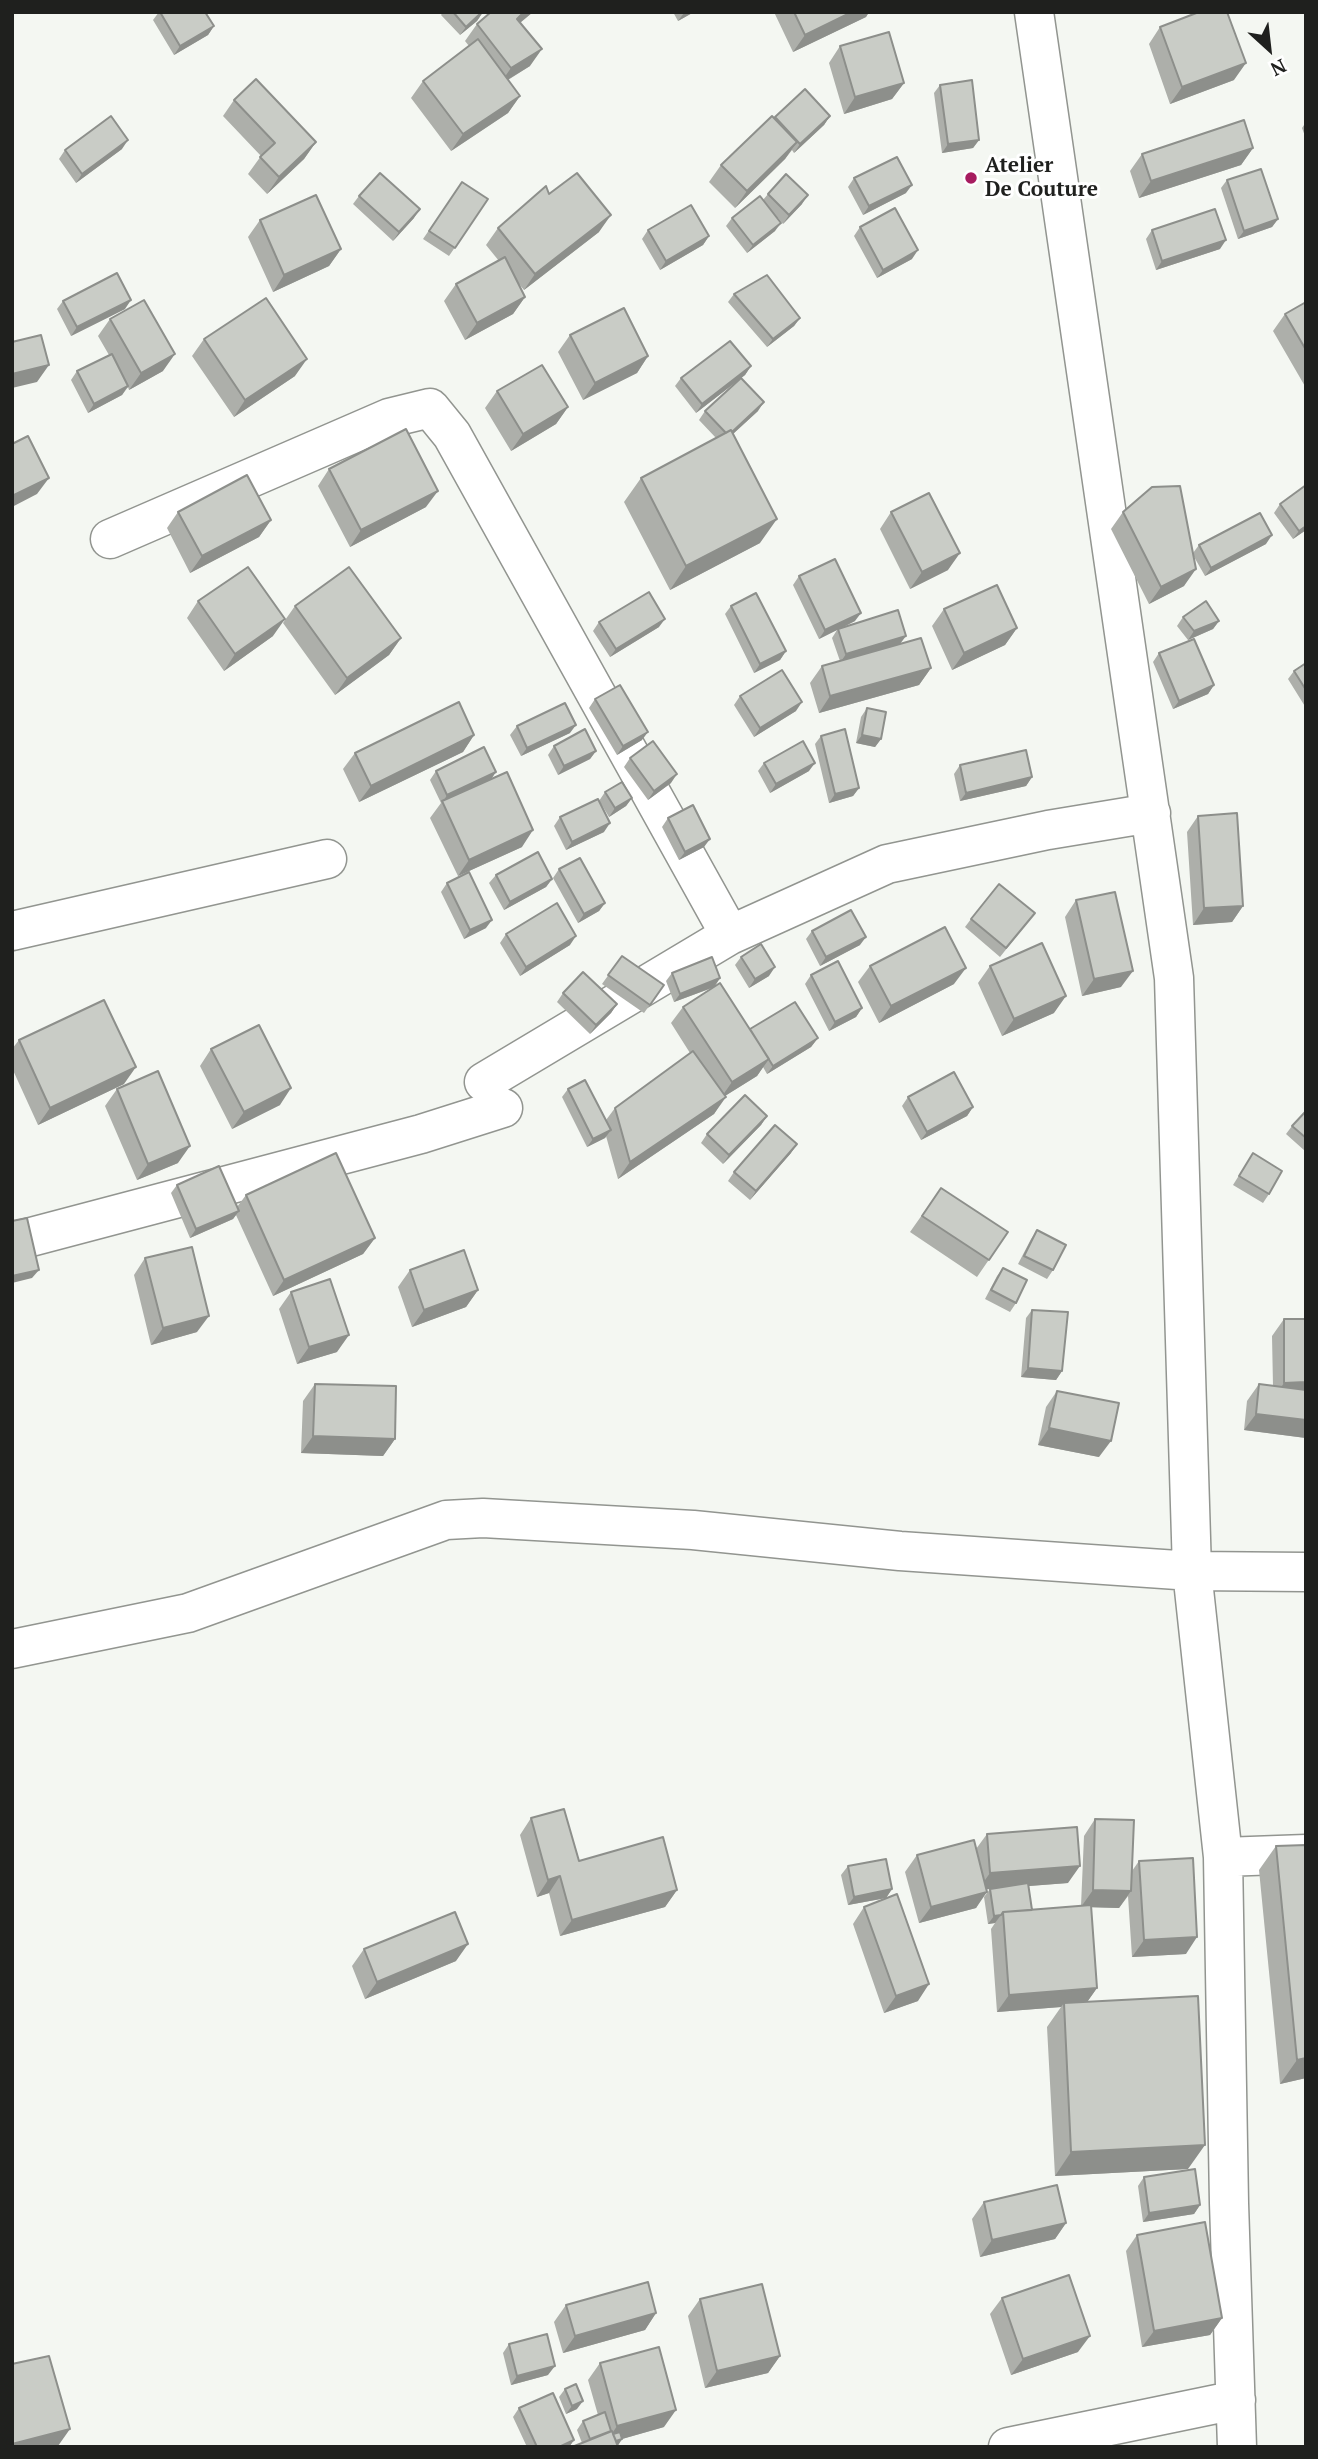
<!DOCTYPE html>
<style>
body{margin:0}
#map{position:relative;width:1318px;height:2459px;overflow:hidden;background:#f4f7f2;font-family:"PT Serif",serif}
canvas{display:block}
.frame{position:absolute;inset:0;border:14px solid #1f201e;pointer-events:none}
.north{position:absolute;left:1234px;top:14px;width:70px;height:70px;-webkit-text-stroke:5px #fff;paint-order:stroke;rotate:153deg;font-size:19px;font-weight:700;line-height:28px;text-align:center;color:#1f201e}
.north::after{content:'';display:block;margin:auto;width:24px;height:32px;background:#1f201e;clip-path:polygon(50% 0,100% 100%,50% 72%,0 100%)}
</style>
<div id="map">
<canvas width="1318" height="2459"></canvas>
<div class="frame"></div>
<div class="north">N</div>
</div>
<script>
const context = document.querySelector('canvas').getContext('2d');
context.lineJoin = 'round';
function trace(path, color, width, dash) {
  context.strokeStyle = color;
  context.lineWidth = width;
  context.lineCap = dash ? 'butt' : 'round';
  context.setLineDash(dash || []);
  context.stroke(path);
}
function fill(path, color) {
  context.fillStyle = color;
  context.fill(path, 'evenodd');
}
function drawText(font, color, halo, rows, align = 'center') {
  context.font = font + ' "PT Serif",serif';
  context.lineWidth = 6;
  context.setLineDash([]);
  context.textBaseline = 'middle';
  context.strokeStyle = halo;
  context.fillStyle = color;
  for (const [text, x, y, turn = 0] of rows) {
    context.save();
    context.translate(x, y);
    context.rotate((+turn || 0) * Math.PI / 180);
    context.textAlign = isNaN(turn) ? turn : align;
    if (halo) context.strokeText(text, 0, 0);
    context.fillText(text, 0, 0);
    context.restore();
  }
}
const minor = new Path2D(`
 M1034,12L1174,978L1192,1571L1223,1857L1229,2203L1237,2447
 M110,539L389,418L430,408L452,435L730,935
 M12,931L327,859
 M484,1082L730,935L887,864L1048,830L1151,813
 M12,1242L421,1134L503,1108
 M12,1649L188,1613L446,1520L483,1518L693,1530L900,1551L1192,1571L1306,1572
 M1223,1857L1306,1854
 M1008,2447L1236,2400`);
trace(minor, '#929590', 41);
trace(minor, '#fff', 38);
fill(new Path2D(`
 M159,12H205L214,26L208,35L174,55L153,20Z
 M443,12H483L477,21L460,35L441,15Z
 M533,12L520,23L530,66L508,80L520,96L508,113L451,151L411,98L423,81L469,46L465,41L477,24Z
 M673,12H694L678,21Z
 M774,12H869L866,17L793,52Z
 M1160,27L1234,80L1170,104L1149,44Z
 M840,46L904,83L892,99L844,114L829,63Z
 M940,85L979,140L973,148L942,153L934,93Z
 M805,89L830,116L824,125L794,153L792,150L785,159L735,208L709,182L721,165L774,118Z
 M234,100L316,142L304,159L267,194L248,174L261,156L223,116Z
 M1306,122V139L1302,128Z
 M1253,148L1241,165L1139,198L1130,171L1142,154Z
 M122,149L76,183L59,159L65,150Z
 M854,178L906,193L863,215L848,187Z
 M1227,180L1278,219L1272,227L1238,239L1221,188Z
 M462,182L488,199L449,256L423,239Z
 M549,194L599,232L524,290L519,284L525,297L513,314L465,340L444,301L456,284L499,261L486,245L498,228Z
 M768,194L802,204L783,224L778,218L775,231L747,253L726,226L732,218L763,200Z
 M359,196L414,218L393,241L353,204Z
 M260,220L341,249L329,266L273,292L248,237Z
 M860,227L912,259L877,278L854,236Z
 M648,230L709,236L703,245L660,270L642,239Z
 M1152,230L1220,249L1156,270L1146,239Z
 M734,294L800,318L794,326L767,347L728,302Z
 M63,301L125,309L71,336L57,309Z
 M1306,302V388L1273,331L1285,314Z
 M110,319L163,371L129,390L128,387L122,395L88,413L71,380L77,371L109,355L98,336Z
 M570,335L648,356L637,373L583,400L558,352Z
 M204,339L295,376L234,417L192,356Z
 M751,366L745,375L696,413L675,386L681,378Z
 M497,391L568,407L556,424L511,451L485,408Z
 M705,411H758L733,434L760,543L670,590L624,502L641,478L716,438L699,420Z
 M329,469L426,507L350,547L318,486Z
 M1306,485V530L1293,539L1274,513L1280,504Z
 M178,512L271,520L259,537L190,573L167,528Z
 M891,512L948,570L910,589L880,529Z
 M1123,512L1193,553L1199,545L1266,544L1205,576L1193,555L1184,586L1149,604L1111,529Z
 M799,576L855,621L842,628L900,644L931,668L919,685L819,713L810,683L822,666L840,661L832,638L837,630L819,639L793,585Z
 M198,601L273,636L224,671L187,618Z
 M295,606L401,638L389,655L335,695L283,623Z
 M731,606L786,651L780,660L754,673L725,614Z
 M944,609L1017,628L1005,645L952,670L932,626Z
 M1183,617L1219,621L1213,629L1188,640L1177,626Z
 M599,622L659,627L610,657L593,631Z
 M1159,653L1214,685L1208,694L1173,709L1153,662Z
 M1306,663V708L1288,679L1294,671Z
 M740,696L796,711L754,737L734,705Z
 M595,699L642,740L617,755L589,708Z
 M867,708L881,739L875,747L856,743L861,717Z
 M517,726L570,733L521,756L510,735Z
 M474,735L463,752L359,802L343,769L355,753Z
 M821,736L859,788L853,796L829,803L815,744Z
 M554,746L596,751L590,759L558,775L548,755Z
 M630,758L671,783L648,800L624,767Z
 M764,763L809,771L770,793L758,771Z
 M960,765L1032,777L1026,786L960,801L954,774Z
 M436,771L492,779L522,847L458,876L430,818L441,803L430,780Z
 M605,792L632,798L626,806L609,817L600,802L604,832L566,850L554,826L560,817L599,801Z
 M1198,816L1243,906L1232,922L1193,925L1187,832Z
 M668,818L704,847L679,860L662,827Z
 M559,869L605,903L599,911L578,923L553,878Z
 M496,875L552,879L546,887L504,910L489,883Z
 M447,883L486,928L464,939L441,892Z
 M1076,900L1121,987L1082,996L1065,917Z
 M1035,913L1000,957L965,927L971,919Z
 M812,931L860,945L820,966L806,939Z
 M506,934L570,945L520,976L500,943Z
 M622,956L664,985L644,1013L602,984Z
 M741,957L769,976L749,988L735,965Z
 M870,966L954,984L879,1023L858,982Z
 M990,966L1054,1013L1002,1036L978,983Z
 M672,973L720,978L715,986L750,1030L818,1038L811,1047L767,1074L763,1067L757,1076L725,1096L714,1114L618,1179L606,1136L605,1138L587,1147L562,1097L568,1089L606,1120L615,1108L690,1053L671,1023L683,1007L712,988L674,1002L666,981Z
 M811,975L862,1008L856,1017L829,1031L805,984Z
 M563,993L617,1004L611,1013L590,1034L557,1002Z
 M19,1040L124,1084L38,1125L12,1068V1049Z
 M211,1049L280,1105L232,1129L200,1066Z
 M117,1089L178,1163L137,1180L105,1106Z
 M908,1097L973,1107L967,1116L921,1140L902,1106Z
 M1306,1111V1150L1305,1151L1286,1134L1292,1126Z
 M767,1116L761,1125L723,1164L701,1143L707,1134Z
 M791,1153L750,1200L728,1181L734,1172Z
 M1253,1153L1269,1194L1263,1203L1233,1185Z
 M177,1185L237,1207L246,1195L375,1238L363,1254L273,1296L236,1215L233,1219L190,1238L171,1193Z
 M941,1188L1008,1232L977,1277L910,1232Z
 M1037,1230L1053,1270L1047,1279L1018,1264L1031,1239Z
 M145,1258L197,1332L151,1345L134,1275Z
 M1003,1268L1016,1303L1010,1312L985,1299L997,1276Z
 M410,1270L478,1290L466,1307L412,1327L398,1287Z
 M291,1292L337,1352L297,1364L279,1309Z
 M1032,1310L1062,1371L1056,1380L1021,1377L1026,1318Z
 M1284,1319H1306V1438L1244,1430L1247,1401L1259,1384L1273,1386L1272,1336Z
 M315,1384L395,1439L383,1456L301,1453L303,1401Z
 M1057,1391L1099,1457L1038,1445L1046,1407Z
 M531,1818L579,1861L677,1890L665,1907L560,1936L549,1893L537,1897L520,1835Z
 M1095,1819L1132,1871L1139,1861L1186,1954L1132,1957L1128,1896L1119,1908L1091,1907L1097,1988L1087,2002L1188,2169L1055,2176L1047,2027L1061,2007L997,2012L991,1929L995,1923L988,1924L984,1897L990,1889H987L976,1908L919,1923L905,1872L917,1855L976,1849L987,1834L1068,1883L1028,1886L1032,1910L1081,1906L1084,1836Z
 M1306,1845V2078L1280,2084L1259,1870L1276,1846Z
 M848,1866L892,1889L886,1898L848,1905L841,1875Z
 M864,1907L918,2001L884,2013L853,1924Z
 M364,1949L456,1961L365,1999L352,1966Z
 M1144,2177L1200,2205L1194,2214L1143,2222L1138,2186Z
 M984,2202L1066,2223L1055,2239L980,2257L972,2219Z
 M1137,2235L1222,2318L1210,2335L1142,2347L1126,2251Z
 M1002,2298L1078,2352L1011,2375L990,2314Z
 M700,2299L780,2356L768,2373L705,2388L688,2316Z
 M566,2305L656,2313L645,2330L563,2353L554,2322Z
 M509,2344L548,2375L511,2385L503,2353Z
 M600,2363L664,2427L622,2439L618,2445L582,2443L577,2430L583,2421L598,2415L588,2380Z
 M565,2389L577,2409L566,2414L559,2397Z
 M519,2408L574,2440L569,2447H527L513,2417Z`), '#adafaa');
fill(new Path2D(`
 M483,12L477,21L460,35L466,27Z
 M524,12H533L505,35L517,19Z
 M694,12L678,21L684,13Z
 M852,12H869L866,17L793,52L805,35Z
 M214,26L208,35L174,55L180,46Z
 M542,49L530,66L499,85L511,68Z
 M1246,63L1234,80L1170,104L1182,87Z
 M904,83L892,99L844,114L855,97Z
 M520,96L508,113L451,151L463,134Z
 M830,116L824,125L794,153L800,144Z
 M128,140L122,149L76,183L82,174Z
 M979,140L973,148L942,153L948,144Z
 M316,142L304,159L267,194L279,177Z
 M797,142L785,159L735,208L747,191Z
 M1253,148L1241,165L1139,198L1151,181Z
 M912,185L906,193L863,215L869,206Z
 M808,195L802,204L783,224L789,215Z
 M420,209L414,218L393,241L399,232Z
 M611,215L599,232L524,290L535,274Z
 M1278,219L1272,227L1238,239L1244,231Z
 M781,223L775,231L747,253L753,245Z
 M709,236L703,245L660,270L666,261Z
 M1226,240L1220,249L1156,270L1162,261Z
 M341,249L329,266L273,292L284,275Z
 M918,250L912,259L877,278L883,270Z
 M525,297L513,314L465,340L477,323Z
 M131,300L125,309L71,336L77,327Z
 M800,318L794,326L767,347L773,339Z
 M175,354L163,371L129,390L141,373Z
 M648,356L637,373L583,400L595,383Z
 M307,359L295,376L234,417L245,400Z
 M49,365L37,382L12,388V374Z
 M751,366L745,375L696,413L702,404Z
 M128,386L122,395L88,413L94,404Z
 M764,402L758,411L722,444L728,436Z
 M568,407L556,424L511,451L523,434Z
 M49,478L37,494L12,507V496Z
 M438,491L426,507L350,547L361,530Z
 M777,519L760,543L670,590L686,566Z
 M271,520L259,537L190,573L202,556Z
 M1306,526V530L1293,539L1299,531Z
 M1272,535L1266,544L1205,576L1211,568Z
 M960,553L948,570L910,589L922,572Z
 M1196,569L1184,586L1149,604L1161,587Z
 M861,613L855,621L819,639L825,630Z
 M285,619L273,636L224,671L235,654Z
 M665,619L659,627L610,657L616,649Z
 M1219,621L1213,629L1188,640L1194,631Z
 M1017,628L1005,645L952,670L964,653Z
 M906,636L900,644L840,663L846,654Z
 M401,638L389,655L335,695L347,678Z
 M786,651L780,660L754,673L760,664Z
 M931,668L919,685L819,713L830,696Z
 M1214,685L1208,694L1173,709L1179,701Z
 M802,702L796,711L754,737L760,728Z
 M576,725L570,733L521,756L527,748Z
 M648,732L642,740L617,755L623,746Z
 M474,735L463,752L359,802L371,786Z
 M862,735L881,739L875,747L856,743Z
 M596,751L590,759L558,775L564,766Z
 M815,763L809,771L770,793L776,784Z
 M496,772L490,781L443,802L447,795Z
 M677,774L671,783L648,800L654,791Z
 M1032,777L1026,786L960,801L966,793Z
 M859,788L853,796L829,803L835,794Z
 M632,798L626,806L609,817L615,808Z
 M610,823L604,832L566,850L572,842Z
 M533,830L522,847L458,876L469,860Z
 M710,839L704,847L679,860L685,852Z
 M552,879L546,887L504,910L510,902Z
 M605,903L599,911L578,923L584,914Z
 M1243,906L1232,922L1193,925L1204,908Z
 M492,920L486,928L464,939L470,930Z
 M576,936L570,945L520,976L526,967Z
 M866,937L860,945L820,966L826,957Z
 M775,967L769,976L749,988L755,979Z
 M966,968L954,984L879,1023L891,1006Z
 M1133,971L1121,987L1082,996L1094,979Z
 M720,978L714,987L674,1002L680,994Z
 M1066,996L1054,1013L1002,1036L1014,1019Z
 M617,1004L611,1013L590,1034L596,1025Z
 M862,1008L856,1017L829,1031L835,1022Z
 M818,1038L811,1047L767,1074L773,1066Z
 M769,1059L757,1076L720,1099L732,1082Z
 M136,1067L124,1084L38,1125L50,1108Z
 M291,1088L280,1105L232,1129L244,1112Z
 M726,1097L714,1114L618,1179L630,1162Z
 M973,1107L967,1116L921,1140L927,1132Z
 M767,1116L761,1125L723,1164L729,1155Z
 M611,1130L605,1138L587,1147L593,1139Z
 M797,1144L791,1153L750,1200L756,1191Z
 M190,1146L178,1163L137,1180L148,1164Z
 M239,1211L233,1219L190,1238L196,1229Z
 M375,1238L363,1254L273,1296L284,1280Z
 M39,1270L32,1278L12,1283V1276Z
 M478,1290L466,1307L412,1327L424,1310Z
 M209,1316L197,1332L151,1345L163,1328Z
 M349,1335L337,1352L297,1364L309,1347Z
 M1028,1368L1062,1371L1056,1380L1021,1377Z
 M1306,1382V1399H1273L1284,1383Z
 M1256,1414L1306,1420V1438L1244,1430Z
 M1049,1428L1111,1441L1099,1457L1038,1445Z
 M313,1436L395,1439L383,1456L301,1453Z
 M1080,1866L1068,1883L978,1890L990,1873Z
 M560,1876L549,1893L537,1897L548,1880Z
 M892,1889L886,1898L848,1905L854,1897Z
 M677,1890L665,1907L560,1936L572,1920Z
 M1093,1890L1131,1891L1119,1908L1081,1907Z
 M987,1892L976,1908L919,1923L931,1907Z
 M1001,1915L995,1923L988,1924L994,1916Z
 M1197,1937L1186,1954L1132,1957L1144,1940Z
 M468,1944L456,1961L365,1999L377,1982Z
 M929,1984L918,2001L884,2013L896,1996Z
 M1097,1988L1085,2005L1064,2003L1061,2007L997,2012L1009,1995Z
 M1306,2058V2078L1280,2084L1297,2060Z
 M1205,2145L1188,2169L1055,2176L1071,2152Z
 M1200,2205L1194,2214L1143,2222L1149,2213Z
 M1066,2223L1055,2239L980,2257L992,2240Z
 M656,2313L645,2330L563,2353L575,2336Z
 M1222,2318L1210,2335L1142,2347L1154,2331Z
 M1090,2336L1078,2352L1011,2375L1023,2359Z
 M780,2356L768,2373L705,2388L717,2371Z
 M555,2366L548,2375L511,2385L517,2376Z
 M583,2401L577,2409L566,2414L572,2406Z
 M676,2410L664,2427L622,2439L617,2447L607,2441L617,2426Z
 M70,2429L58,2446L54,2447H12V2444Z
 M574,2440L569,2447H559Z`), '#8d8f8b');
const building = new Path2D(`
 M160,12H205L214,26L180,46Z
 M453,12H482L466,27Z
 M491,12H524L517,19L542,49L511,68L477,24Z
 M794,12H852L805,35Z
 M1199,12H1227L1246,63L1182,87L1160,27Z
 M889,32L904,83L855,97L840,46Z
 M478,39L520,96L463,134L423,81Z
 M256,79L316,142L279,177L260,157L275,143L234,100Z
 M972,80L979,140L948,144L940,85Z
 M805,89L830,116L800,144L775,117Z
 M111,116L128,140L82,174L65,150Z
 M772,116L797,142L747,191L721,165Z
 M1244,120L1253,148L1151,181L1142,154Z
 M897,157L912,185L869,206L854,178Z
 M1261,169L1278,219L1244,231L1227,180Z
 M380,173L420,209L399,232L359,196Z
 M577,173L611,215L535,274L498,228L546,186L549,194Z
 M786,174L808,195L789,215L768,194Z
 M462,182L488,199L455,248L429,231Z
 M316,195L341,249L284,275L260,220Z
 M760,196L781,223L753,245L732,218Z
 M691,205L709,236L666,261L648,230Z
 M895,208L918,250L883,270L860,227Z
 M1215,209L1226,240L1162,261L1152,230Z
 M505,257L525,297L477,323L456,284Z
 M117,273L131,300L77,327L63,301Z
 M767,275L800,318L773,339L734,294Z
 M266,298L307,359L245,400L204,339Z
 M144,300L175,354L141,373L110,319Z
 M1306,302V350L1285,314Z
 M624,308L648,356L595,383L570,335Z
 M41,335L49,365L12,374V342Z
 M730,341L751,366L702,404L681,378Z
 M112,354L128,386L94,404L77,371Z
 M542,365L568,407L523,434L497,391Z
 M741,378L764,402L732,432L731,430L726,433L705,411Z
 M406,429L438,491L361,530L329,469Z
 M731,430L777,519L686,566L641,478Z
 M28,436L49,478L12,496V444Z
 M247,475L271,520L202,556L178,512Z
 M1306,485V526L1299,531L1280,504Z
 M1180,486L1196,569L1161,587L1123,512L1152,487Z
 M929,493L960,553L922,572L891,512Z
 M1260,513L1272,535L1211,568L1199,545Z
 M835,559L861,613L825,630L799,576Z
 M248,567L285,619L235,654L198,601Z
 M349,567L401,638L347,678L295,606Z
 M997,585L1017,628L964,653L944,609Z
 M649,592L665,619L616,649L599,622Z
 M756,593L786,651L760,664L731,606Z
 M1206,601L1219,621L1194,631L1183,617Z
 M898,610L906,636L846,654L838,629Z
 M921,638L931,668L830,696L822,666Z
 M1194,639L1214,685L1179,701L1159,653Z
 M1306,663V690L1294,671Z
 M782,670L802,702L760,728L740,696Z
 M620,685L648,732L623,746L595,699Z
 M459,702L474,735L371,786L355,753Z
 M565,703L576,725L527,748L517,726Z
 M867,708L886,712L881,739L862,735Z
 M585,729L596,751L564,766L554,746Z
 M845,729L859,788L835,794L821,736Z
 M653,741L677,774L654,791L630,758Z
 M803,741L815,763L776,784L764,763Z
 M484,747L496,772L447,795L436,771Z
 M1026,750L1032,777L966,793L960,765Z
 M507,772L533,830L469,860L442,801Z
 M622,782L632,798L615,808L605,792Z
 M598,799L610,823L572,842L560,817Z
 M693,805L710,839L685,852L668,818Z
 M1237,813L1243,906L1204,908L1198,816Z
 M538,852L552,879L510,902L496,875Z
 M580,858L605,903L584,914L559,869Z
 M469,872L492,920L470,930L447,883Z
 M999,884L1035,913L1006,948L971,919Z
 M1115,892L1133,971L1094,979L1076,900Z
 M557,903L576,936L526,967L506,934Z
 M851,910L866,937L826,957L812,931Z
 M945,927L966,968L891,1006L870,966Z
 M1042,943L1066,996L1014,1019L990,966Z
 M761,944L775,967L755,979L741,957Z
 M622,956L664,985L650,1005L608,975Z
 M712,957L720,978L680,994L672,973Z
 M838,961L862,1008L835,1022L811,975Z
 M583,972L617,1004L596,1025L563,993Z
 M720,983L769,1059L732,1082L683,1007Z
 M104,1000L136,1067L50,1108L19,1040Z
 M795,1002L818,1038L773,1066L750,1029Z
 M259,1025L291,1088L244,1112L211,1049Z
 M693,1051L726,1097L630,1162L615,1108Z
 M158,1071L190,1146L148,1164L117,1089Z
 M954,1072L973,1107L927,1132L908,1097Z
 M585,1080L611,1130L593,1139L568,1089Z
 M745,1095L767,1116L729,1155L707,1134Z
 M1306,1111V1138L1292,1126Z
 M775,1125L797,1144L756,1191L734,1172Z
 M336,1153L375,1238L284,1280L246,1195Z
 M1253,1153L1282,1171L1269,1194L1239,1176Z
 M219,1166L239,1211L196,1229L177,1185Z
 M941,1188L1008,1232L989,1260L922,1216Z
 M27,1218L39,1270L12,1276V1221Z
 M1037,1230L1066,1245L1053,1270L1024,1256Z
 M192,1247L209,1316L163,1328L145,1258Z
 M464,1250L478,1290L424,1310L410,1270Z
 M1003,1268L1027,1280L1016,1303L991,1290Z
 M330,1279L349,1335L309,1347L291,1292Z
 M1032,1310L1068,1312L1062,1371L1028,1368Z
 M1284,1319H1306V1382L1284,1383Z
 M315,1384L396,1386L395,1439L313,1436Z
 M1259,1384L1306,1390V1420L1256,1414Z
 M1057,1391L1119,1403L1111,1441L1049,1428Z
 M564,1809L579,1861L663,1837L677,1890L572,1920L560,1876L548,1880L531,1818Z
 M1095,1819L1134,1820L1131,1891L1093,1890Z
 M1077,1827L1080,1866L990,1873L987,1834Z
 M974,1840L987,1892L931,1907L917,1855Z
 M1306,1845V2058L1297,2060L1276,1846Z
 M1193,1858L1197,1937L1144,1940L1139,1861Z
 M886,1859L892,1889L854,1897L848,1866Z
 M1028,1883L1032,1910L1003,1912L1001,1915L994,1916L990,1889Z
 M897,1894L929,1984L896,1996L864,1907Z
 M1091,1905L1097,1988L1009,1995L1003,1912Z
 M455,1912L468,1944L377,1982L364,1949Z
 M1198,1996L1205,2145L1071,2152L1064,2003Z
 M1195,2169L1200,2205L1149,2213L1144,2177Z
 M1057,2185L1066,2223L992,2240L984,2202Z
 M1205,2222L1222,2318L1154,2331L1137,2235Z
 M1069,2275L1090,2336L1023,2359L1002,2298Z
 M648,2282L656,2313L575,2336L566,2305Z
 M762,2284L780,2356L717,2371L700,2299Z
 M547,2334L555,2366L517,2376L509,2344Z
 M659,2347L676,2410L617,2426L600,2363Z
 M49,2356L70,2429L12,2444V2364Z
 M576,2384L583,2401L572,2406L565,2389Z
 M553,2393L574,2440L559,2447H537L519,2408Z
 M605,2412L611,2431L590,2439L583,2421Z
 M612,2431L618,2447H572Z
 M620,2432L622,2439L616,2441L613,2434Z`);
fill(building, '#c9ccc6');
trace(building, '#8d8f8b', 2);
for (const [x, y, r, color] of [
 [971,178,7,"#a71c60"]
]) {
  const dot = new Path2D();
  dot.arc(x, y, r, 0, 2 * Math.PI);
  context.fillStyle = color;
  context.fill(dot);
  trace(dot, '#fff', 2.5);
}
drawText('bold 21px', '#1f201e', '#fff', [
 ["Atelier",985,166],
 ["De Couture",985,190]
], 'left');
</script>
